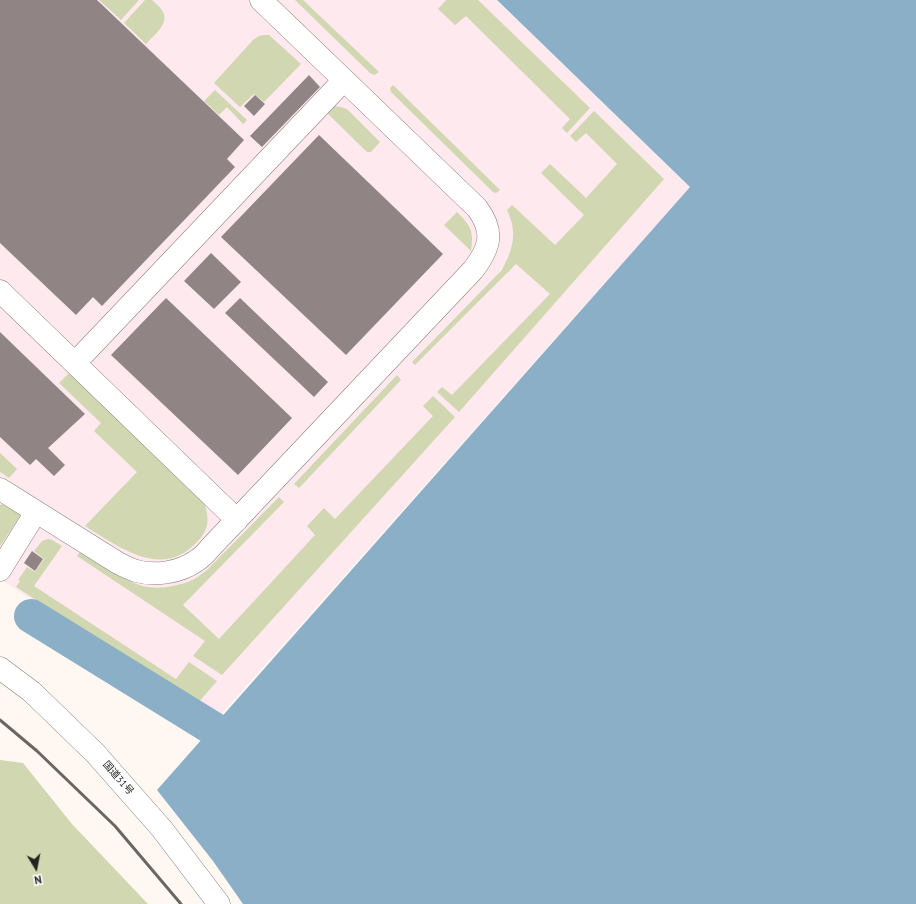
<!DOCTYPE html>
<meta charset="utf-8">
<style>
body{margin:0}
#map{position:relative;width:916px;height:904px;overflow:hidden;background:#fef7f2;font-family:"PT Sans",sans-serif}
canvas{display:block}
.north{position:absolute;left:16px;top:848px;width:40px;height:40px;-webkit-text-stroke:3px #fff;paint-order:stroke;rotate:170deg;font-size:11px;font-weight:700;line-height:16px;text-align:center;color:#25221f}
.north::after{content:'';display:block;margin:auto;width:14px;height:18px;background:#25221f;clip-path:polygon(50% 0,100% 100%,50% 72%,0 100%)}
</style>
<div id="map">
<canvas width="916" height="904"></canvas>
<div class="north">N</div>
</div>
<script>
const context = document.querySelector('canvas').getContext('2d');
context.lineJoin = 'round';
function fill(path, color) {
  context.fillStyle = color;
  context.fill(path, 'evenodd');
}
function trace(path, color, width, dash) {
  context.strokeStyle = color;
  context.lineWidth = width;
  context.lineCap = dash ? 'butt' : 'round';
  context.setLineDash(dash || []);
  context.stroke(path);
}
function drawText(font, color, halo, rows, align = 'center') {
  context.font = font + ' "PT Sans","Noto Sans JP",sans-serif';
  context.lineWidth = 3;
  context.setLineDash([]);
  context.textBaseline = 'middle';
  context.strokeStyle = halo;
  context.fillStyle = color;
  for (const [text, x, y, turn = 0] of rows) {
    context.save();
    context.translate(x, y);
    context.rotate((+turn || 0) * Math.PI / 180);
    context.textAlign = isNaN(turn) ? turn : align;
    if (halo) context.strokeText(text, 0, 0);
    context.fillText(text, 0, 0);
    context.restore();
  }
}
fill(new Path2D(`
 M0,0H496L690,187L216,720L0,579Z`), '#fee9ee');
fill(new Path2D(`
 M99,0H139L121,20Z
 M145,0H152C155,3 159,6 161,9C172,22 154,35 146,44L124,23Z
 M295,0H303L379,72L374,75L370,73Z
 M446,0H478L590,108L567,133L562,128L570,119L466,16L455,25L438,9Z
 M264,35H269L301,64L264,102L254,94L240,107L214,83L253,40L259,36Z
 M393,85L500,190L496,193L493,192L391,92L390,88Z
 M215,90L247,120L243,124L227,107L219,115L204,101Z
 M333,106L341,107L347,109L380,142L371,152H367L326,112Z
 M594,111L664,179L459,412L437,392L442,387L452,395L550,294L516,264L415,365L412,362L502,270C513,249 518,233 507,210L512,205L555,245L584,215L541,173L550,164L586,198L617,164L586,133L576,142L570,136Z
 M457,212C471,226 474,231 471,251L444,225Z
 M69,373L204,503C210,518 209,530 197,542C162,580 119,547 85,526L137,472L94,431L101,423L59,383Z
 M397,375L401,380L299,488L294,484Z
 M433,396L455,417L222,675L193,656L205,641L77,556L80,552C99,563 126,584 148,587C162,589 177,586 190,581C196,579 201,574 206,571L279,497L284,502L183,605L219,639L315,535L307,526L324,508L335,519L433,416L423,406Z
 M0,453L17,469L9,478L0,472Z
 M4,504L19,513L20,516L0,546V505Z
 M48,539L52,540L62,546L34,586L176,679L189,662L217,681L197,704L16,587L20,581L18,580L27,567L35,572L44,559L34,551L42,541Z
 M0,760L23,763L72,824L148,904H0Z`), '#d0d7b1');
fill(new Path2D(`
 M497,0H916V904H243L213,861L157,790L690,187Z`), '#8aafc7');
trace(new Path2D(`
 M31,616L222,734`), '#8aafc7', 34);
fill(new Path2D(`
 M0,0H97L244,140L227,159L235,167L102,306L93,297L76,315L0,243Z
 M309,75L320,87L262,147L250,136Z
 M255,95L265,104L254,116L244,106Z
 M319,135L443,254L346,355L221,237Z
 M211,253L241,282L214,309L184,281Z
 M166,298L292,418L238,475L111,355Z
 M240,298L328,382L314,397L225,313Z
 M0,332L85,414L48,448L65,465L54,476L36,459L30,465L0,437Z
 M32,551L43,559L35,571L24,563Z`), '#908584');
const minor = new Path2D(`
 M0,291L237,520
 M75,363L344,80
 M0,489L118,563C124,566 130,569 136,571C155,576 179,573 196,561C201,558 206,553 210,548L473,270C490,248 495,232 477,208L261,0
 M0,570L36,512`);
const highway = new Path2D(`
 M0,668L32,692L95,753L162,829L219,904`);
trace(minor, '#8a827c', 23);
trace(highway, '#8a827c', 23);
trace(minor, '#fff', 22);
trace(highway, '#fff', 22);
trace(new Path2D(`
 M0,720L37,751L115,826L181,904`), '#6a6662', 3);
drawText('10px', '#25221f', '#fff', [
 ["国道31号",118,778,49]
]);
</script>
